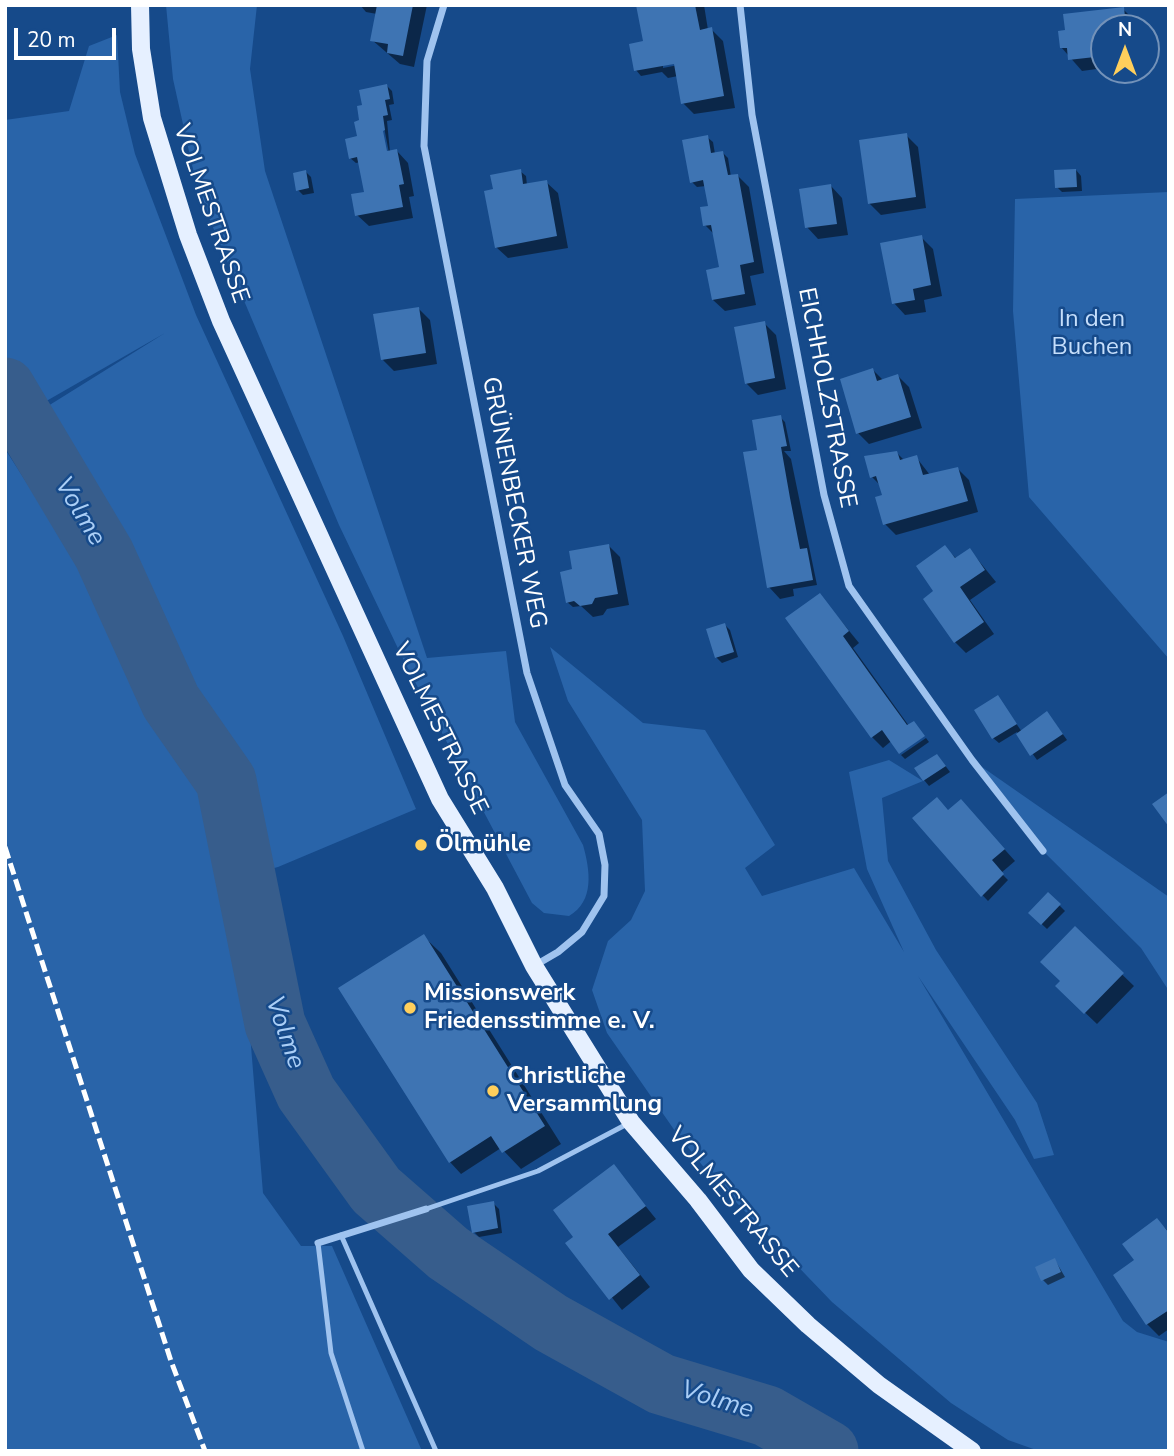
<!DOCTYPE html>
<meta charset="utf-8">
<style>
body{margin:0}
#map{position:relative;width:1174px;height:1456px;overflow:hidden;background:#164a8a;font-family:"Nunito Sans",sans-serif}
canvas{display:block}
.frame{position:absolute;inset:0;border:7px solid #fff;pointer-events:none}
.north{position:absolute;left:1090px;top:14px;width:70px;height:70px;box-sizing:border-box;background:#164a8a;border:2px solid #7392b9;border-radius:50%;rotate:0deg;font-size:19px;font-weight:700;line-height:28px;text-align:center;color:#fff}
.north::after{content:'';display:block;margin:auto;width:24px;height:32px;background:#ffcf5c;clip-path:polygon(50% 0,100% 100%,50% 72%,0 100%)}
.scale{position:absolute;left:14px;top:28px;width:102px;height:32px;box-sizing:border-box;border:4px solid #fff;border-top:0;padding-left:9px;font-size:21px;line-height:24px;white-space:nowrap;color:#fff;-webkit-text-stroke:5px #164a8a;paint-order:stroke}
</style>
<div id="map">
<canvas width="1174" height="1456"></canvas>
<div class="frame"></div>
<div class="north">N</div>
<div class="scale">20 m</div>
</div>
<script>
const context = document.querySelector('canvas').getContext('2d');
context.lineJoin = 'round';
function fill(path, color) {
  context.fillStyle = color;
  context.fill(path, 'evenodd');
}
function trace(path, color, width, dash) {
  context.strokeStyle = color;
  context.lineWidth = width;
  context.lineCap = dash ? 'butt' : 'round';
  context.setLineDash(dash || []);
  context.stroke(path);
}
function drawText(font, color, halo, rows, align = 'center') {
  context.font = font + ' "Nunito Sans",sans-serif';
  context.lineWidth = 5;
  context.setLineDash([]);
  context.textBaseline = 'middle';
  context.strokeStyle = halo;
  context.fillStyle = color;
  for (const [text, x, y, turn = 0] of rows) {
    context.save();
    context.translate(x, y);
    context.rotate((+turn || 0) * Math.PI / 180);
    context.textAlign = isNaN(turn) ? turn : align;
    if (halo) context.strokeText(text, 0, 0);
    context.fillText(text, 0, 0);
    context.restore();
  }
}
fill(new Path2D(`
 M166,5H257L250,69L265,171L427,658L506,651L515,722L583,845C590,870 595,901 569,916L544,913L532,903L405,663L339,525L198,192L173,79Z
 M117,35L120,92L135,154L196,315L343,636L416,809L278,867L259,872L245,786L179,702L166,653L48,406L165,333L8,423L5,418V120L69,111L89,46Z
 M1169,192V659L1029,497L1013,311L1015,199Z
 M5,449L104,603L205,797L243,948L263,1193L301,1246H332L422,1451H5Z
 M550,647L643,723L705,730L775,845L745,868L762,896L854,868L904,952L867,869L849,772L889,760L923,781L882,798L888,861L936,950L1037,1103L1054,1155L1034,1159L1015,1120L918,976L1123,1321L1137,1332L1169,1342V1451H1039L1008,1440L951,1403L832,1302L710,1175L675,1131L607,1033L592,990L608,941L631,920L645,891L642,820L568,701Z
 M972,760L1169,897V991L1141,948L1043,851Z`), '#2964a9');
fill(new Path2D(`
 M360,5H427L414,67L400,64L372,40L377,14L366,12Z
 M638,5H704L708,30L711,29L723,41L735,108L694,114L683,103L678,76L668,78L662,72L641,76L636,70L644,41ZM683,60V64L663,68V64Z
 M1123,9L1135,21V28H1104V68L1082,71L1061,47L1067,31Z
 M387,86L392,91L394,104L389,105L392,120L387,121L390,152L397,151L408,163L414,196L409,197L413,218L369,226L357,215L366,193L360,162L356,163L350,158L359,138L364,106ZM379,122H383L389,153H385Z
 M906,135L918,147L926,208L881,215L869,203Z
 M707,137L713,142L715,154L723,153L728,158L731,177L738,176L749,187L764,273L750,276L756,305L725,311L713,300L721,269L715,235L705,225L710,207L706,186L697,187L692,182Z
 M1076,170L1081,176L1082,191L1062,192L1057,187Z
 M520,171L526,176L527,185L546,182L558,193L568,248L508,258L496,247L497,191Z
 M306,172L311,177L314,193L303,195L298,190Z
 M831,186L842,198L848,235L818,239L807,227Z
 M921,237L933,249L942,296L924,300L926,312L905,315L894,303Z
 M418,308L430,320L437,364L394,371L383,360Z
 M764,323L776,335L786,389L758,395L746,383Z
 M873,370L883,380L898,376L909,387L922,428L869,444L858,433Z
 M780,417L785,422L791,451H784L791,459L817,585L793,589L794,596L780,599L769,587L761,451Z
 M897,453L904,460L916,457L930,475L958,469L969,480L978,512L896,535L885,524L884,497L881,486L872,477Z
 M609,546L620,557L629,605L607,609L603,615L593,617L581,606L573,607L567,602L574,570Z
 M945,548L957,559L970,550L996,582L970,600L994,634L966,653L955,642L936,592Z
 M820,595L859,643L853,648L909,726L883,748L872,737Z
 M725,625L730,630L738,657L722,663L716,657Z
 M998,697L1022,732L1052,719L1067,740L1037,760L1017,732L999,743L993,738Z
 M926,738L929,742L905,759L901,755Z
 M938,756L950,772L929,786L924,780Z
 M948,812L972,813L1015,861L1001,873L1008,880L988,901L968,880Z
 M1048,894L1065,911L1047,929L1030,913Z
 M1075,929L1134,986L1097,1024L1057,986L1062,981Z
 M423,936L441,953L561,1144L521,1169L501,1148L461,1174L450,1162Z
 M614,1167L656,1219L618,1247L650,1287L622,1310L568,1243L575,1238Z
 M493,1203L499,1209L502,1233L479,1237L474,1232Z
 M1157,1220L1168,1231L1169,1329L1159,1336L1147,1324L1137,1261Z
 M1055,1260L1065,1277L1048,1285L1043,1280Z`), '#0007');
trace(new Path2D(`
 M5,388L104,554L171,702L226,781L275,1024L306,1093L376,1190L448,1253L551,1323L661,1384L767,1416L828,1451`), '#375d8c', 61);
fill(new Path2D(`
 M377,5H413L403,56L387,53L388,44L370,41Z
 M636,5H695L700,30L712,27L724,96L681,104L674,64L634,71L629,44L643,41Z
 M1124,7L1126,28H1104V56L1068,60L1067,48H1060L1058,31L1065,30L1063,14Z
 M387,84L390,99L385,100L388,115L383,116L385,130L383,131L387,151L397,149L404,184L399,185L403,207L355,216L351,194L364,192L357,157L349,159L345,139L357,136L354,122L359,120L357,106L362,105L359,90Z
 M907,133L916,197L868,204L859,140Z
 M708,135L711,153L723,151L728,175L738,174L754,262L740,265L745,294L712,300L706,270L719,267L711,225L703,226L700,207L708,206L703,180L690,183L682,140Z
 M521,169L523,184L547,180L557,236L495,248L484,191L493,189L490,175Z
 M1076,169L1077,187L1055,188L1054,170Z
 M306,170L309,188L296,191L293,173Z
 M831,184L837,224L805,228L799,189Z
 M922,235L931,285L913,289L915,300L892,304L880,243Z
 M419,307L426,353L381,360L373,314Z
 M765,321L775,378L745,384L734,327Z
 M873,368L877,381L898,374L911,417L856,434L840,379Z
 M781,415L787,446L781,447L790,498L800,549L807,548L813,580L767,588L743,452L757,450L752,420Z
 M897,451L900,460L917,455L923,475L958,467L968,501L883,525L875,497L882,495L876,476L870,478L864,456Z
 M609,544L618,594L595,598L592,604L580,606L574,601L566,603L560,572L572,569L569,551Z
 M945,545L955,558L970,548L985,570L960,587L984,622L954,643L923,599L933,591L916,566Z
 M820,593L849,631L843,636L870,674L907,725L914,721L925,736L899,754L882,730L871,738L785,618Z
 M725,623L734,652L715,658L706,629Z
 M998,695L1017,724L992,739L974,710Z
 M1047,711L1063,734L1030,756L1016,734Z
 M937,754L946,766L923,781L914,768Z
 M1169,792V827L1152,804Z
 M937,797L948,810L961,799L1005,849L992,860L1004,874L981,897L912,818Z
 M1048,892L1061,904L1041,925L1028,913Z
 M1075,926L1124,973L1084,1014L1055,986L1060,981L1040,962Z
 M424,934L545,1126L502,1153L491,1136L449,1163L338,988Z
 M614,1164L646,1206L608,1234L640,1275L609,1300L565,1243L573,1237L553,1210Z
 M494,1201L498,1228L472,1233L467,1206Z
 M1157,1218L1169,1233V1310L1146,1325L1113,1275L1134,1260L1122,1244Z
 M1055,1258L1061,1272L1041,1281L1035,1267Z`), '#3e74b3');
trace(new Path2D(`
 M426,1209L538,1171L629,1123
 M341,1235L436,1451
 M318,1243L331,1353L363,1451`), '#9fc3ef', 5);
trace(new Path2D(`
 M444,5L427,61L424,146L527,673L565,785L599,834L605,865L604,896L582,932L558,952L534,966
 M740,5L752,115L824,495L849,586L972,760L1043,851
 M318,1243L426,1209`), '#9fc3ef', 7);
trace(new Path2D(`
 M140,5L141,49L152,118L188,235L221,321L440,799L495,888L534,966L631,1122L698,1200L751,1270L808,1325L879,1385L972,1451`), '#e6f0ff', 18);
trace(new Path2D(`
 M5,847L171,1361L205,1451`), '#fff', 5, [12, 5]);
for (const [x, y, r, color] of [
 [421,845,7,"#ffcf5c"],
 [410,1008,7,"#ffcf5c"],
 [493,1091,7,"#ffcf5c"]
]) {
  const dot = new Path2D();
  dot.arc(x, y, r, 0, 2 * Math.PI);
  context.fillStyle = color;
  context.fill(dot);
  trace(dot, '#164a8a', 2.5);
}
drawText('24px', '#fff', '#164a8a', [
 ["VOLMESTRASSE",210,214,71],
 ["EICHHOLZSTRASSE",826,398,79],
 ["GRÜNENBECKER WEG",513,503,79],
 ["VOLMESTRASSE",439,729,64],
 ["VOLMESTRASSE",732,1203,50]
]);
drawText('24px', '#c5defb', '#164a8a', [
 ["In den",1092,320],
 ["Buchen",1092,348]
]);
drawText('bold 24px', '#fff', '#164a8a', [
 ["Ölmühle",435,845],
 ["Missionswerk",424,994],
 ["Friedensstimme e. V.",424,1022],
 ["Christliche",507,1077],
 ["Versammlung",507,1105]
], 'left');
drawText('italic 26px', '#aacef6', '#164a8a', [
 ["Volme",79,512,59],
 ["Volme",284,1033,71],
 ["Volme",717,1401,17]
]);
</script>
